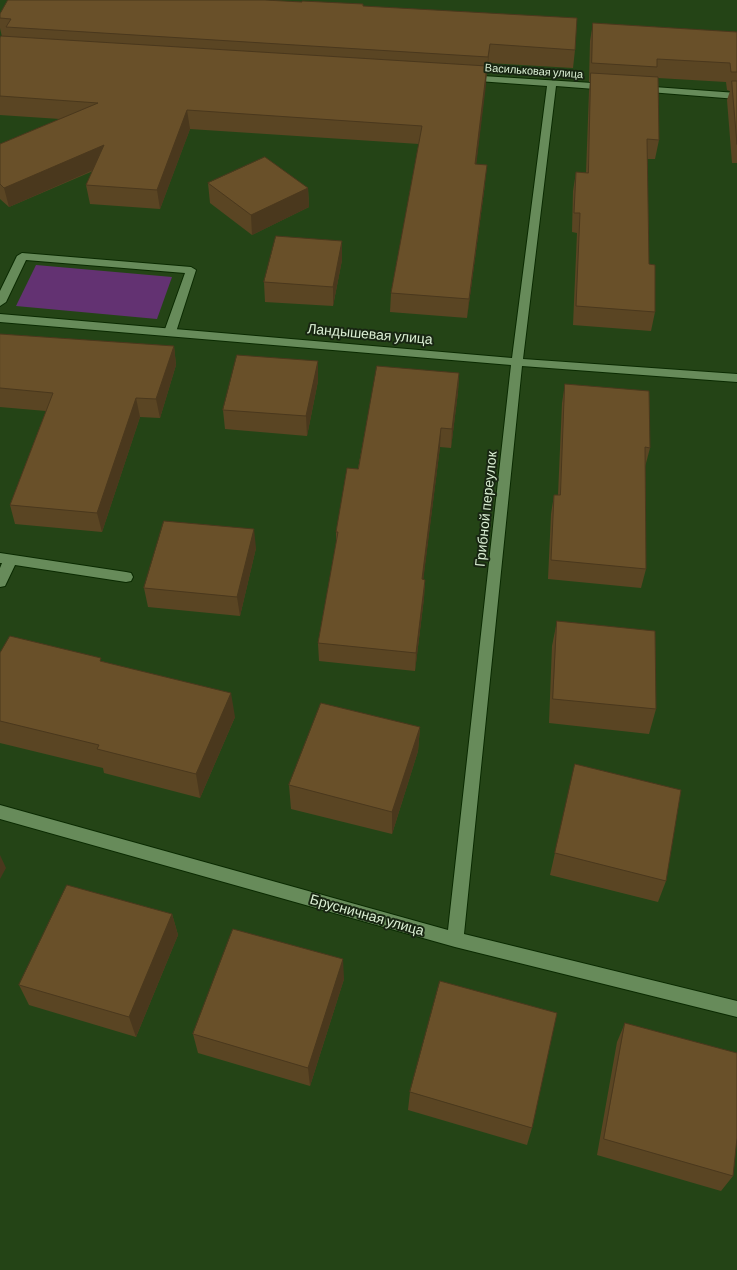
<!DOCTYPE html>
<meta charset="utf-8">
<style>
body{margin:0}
canvas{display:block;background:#244416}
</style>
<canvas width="737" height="1270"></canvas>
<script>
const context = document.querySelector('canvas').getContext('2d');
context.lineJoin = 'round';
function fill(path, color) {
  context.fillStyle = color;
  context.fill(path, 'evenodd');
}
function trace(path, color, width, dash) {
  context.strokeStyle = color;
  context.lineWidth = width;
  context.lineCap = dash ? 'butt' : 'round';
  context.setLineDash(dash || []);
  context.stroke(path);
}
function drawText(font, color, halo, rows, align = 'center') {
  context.font = font + ' Barlow,sans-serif';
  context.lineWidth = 4;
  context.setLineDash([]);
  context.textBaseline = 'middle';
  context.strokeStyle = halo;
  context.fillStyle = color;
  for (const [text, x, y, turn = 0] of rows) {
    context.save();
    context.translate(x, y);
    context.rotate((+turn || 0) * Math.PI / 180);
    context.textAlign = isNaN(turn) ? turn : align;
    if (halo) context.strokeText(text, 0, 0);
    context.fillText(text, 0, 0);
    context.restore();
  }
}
fill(new Path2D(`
 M36,265L172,277L157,319L16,306Z`), '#633272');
const service = new Path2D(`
 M22,253L191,267L196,270L176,332L170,336L164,332L185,273L26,260L6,302L0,306V291L17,256Z
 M0,553L126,572L131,573L133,577L131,581L126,582L15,565L5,586L0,587V568L2,563H0Z`);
const minor = new Path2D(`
 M467,75L608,84L613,87L608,90L556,86L523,359L737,374V382L522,366L464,934L737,1001V1017L455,947L0,819V805L448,930L511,365L0,322V314L512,358L547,86L464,80V76Z
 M640,86L737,93V99L637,91V87Z`);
trace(service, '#0a2a00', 2);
trace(minor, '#0a2a00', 2);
fill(service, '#678b5a');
fill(minor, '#678b5a');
fill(new Path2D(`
 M363,6L575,50L573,68L488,63L476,164L485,184L467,318L390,312L391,293L419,144L190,129L160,209L90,204L86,185L93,171L9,207L0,199V144L60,119L0,115V38L2,37L0,28V14Z
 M593,23L737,32V163H732L727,100L730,91L727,90L726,82L658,78L659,140L655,159H647L649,264L655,312L651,331L573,325L577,233L572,232L573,191L576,172L586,173L589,92L590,82H589L590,41Z
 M208,183L308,188L309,207L252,235L210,203Z
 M342,260L333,306L265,302L264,282Z
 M0,334L174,346L176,365L160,418L140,417L102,532L15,524L10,505L46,411L0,407Z
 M459,373L458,392L451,448L440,447L423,580H425L424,598L415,671L319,661L318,643L336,545V532L358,469Z
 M318,381L307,436L225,429L223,410Z
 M565,384L650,448L645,467L646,569L641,588L548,579L551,514L554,495H558L562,403Z
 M256,548L240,616L148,607L144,588Z
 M557,621L656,709L649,734L549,723L552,646Z
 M0,653L102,661L235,717L200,798L104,773L103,768L0,743Z
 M420,727L418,751L392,834L291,809L289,785Z
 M575,764L666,881L658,902L550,875Z
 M172,914L178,935L136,1037L29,1005L19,985Z
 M344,979L310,1086L198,1053L193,1034Z
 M625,1023L733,1176L721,1191L597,1155L617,1042Z
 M410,1092L532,1128L527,1145L408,1110Z`), '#5a4523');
fill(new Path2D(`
 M490,44L488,63L487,76L488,57Z
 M487,66L486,85L474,183L475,164Z
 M187,110L190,129L160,209L157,190Z
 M104,145L107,164L9,207L4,188Z
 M487,165L485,184L467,318L469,299Z
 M308,188L309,207L252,235L251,215Z
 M342,241V260L333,306V287Z
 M174,346L176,365L160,418L156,399Z
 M318,361V381L307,436L306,416Z
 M459,373L458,392L451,448L452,429Z
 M136,398L140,417L102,532L97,513Z
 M441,428L440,447L421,598L422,579Z
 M254,529L256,548L240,616L237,597Z
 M425,580L424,598L415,671L416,653Z
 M231,693L235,717L200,798L196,774Z
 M420,727L418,751L392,834V812Z
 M0,855L6,868L0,879Z
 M172,914L178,935L136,1037L129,1017Z
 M343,959L344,979L310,1086L308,1068Z`), '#4a381d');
const building = new Path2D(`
 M8,0H265L302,2V1L363,4V6L577,18L575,50L490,44L488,57L6,27L11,19L0,18V14Z
 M593,23L737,32V72H731L730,63L657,59V67L592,63Z
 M1,36L487,66L475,164L487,165L469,299L391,293L422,126L187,110L157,190L86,185L104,145L4,188L0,184V144L98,103L0,96V38Z
 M591,73L658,77L659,140L647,139L649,264L655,265V312L576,306L580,213H574L576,172L588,173Z
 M732,81H737V144Z
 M265,157L308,188L251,215L208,183Z
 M276,236L342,241L333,287L264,282Z
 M0,334L174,346L156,399L136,398L97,513L10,505L53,393L0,388Z
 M237,355L318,361L306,416L223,410Z
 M377,366L459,373L452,429L441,428L422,579L425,580L416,653L318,643L338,532H336L347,468L358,469Z
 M565,384L649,391L650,448L645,447L646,569L551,560L554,495H560Z
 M164,521L254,529L237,597L144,588Z
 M557,621L655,631L656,709L553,699Z
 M10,636L101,658L100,661L231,693L196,774L97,749L99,745L0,721V653Z
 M321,703L420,727L392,812L289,785Z
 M575,764L681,790L666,881L555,853Z
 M67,885L172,914L129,1017L19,985Z
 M233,929L343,959L308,1068L193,1034Z
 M440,981L557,1013L532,1128L410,1092Z
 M625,1023L737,1053V1138L733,1176L604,1139Z`);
fill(building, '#695029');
trace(building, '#4a381d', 1);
drawText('11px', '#daeed3', '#182612', [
 ["Васильковая улица",534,71,4]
]);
drawText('14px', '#daeed3', '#182612', [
 ["Ландышевая улица",370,334,5],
 ["Грибной переулок",486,509,-84],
 ["Брусничная улица",367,915,16]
]);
</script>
